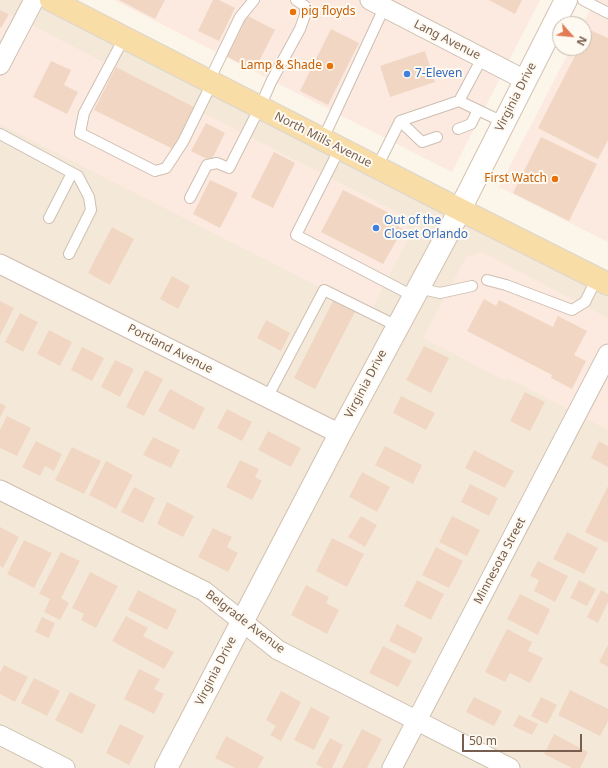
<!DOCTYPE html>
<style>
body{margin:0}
#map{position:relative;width:608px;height:768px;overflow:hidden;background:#fcf6ea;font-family:"Noto Sans",sans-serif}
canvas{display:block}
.north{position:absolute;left:552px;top:16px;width:40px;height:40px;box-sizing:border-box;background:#fefaf1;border:1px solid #c8bcb0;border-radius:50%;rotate:117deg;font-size:11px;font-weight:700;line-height:16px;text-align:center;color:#775e4e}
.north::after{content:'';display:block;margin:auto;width:14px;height:18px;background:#e17b54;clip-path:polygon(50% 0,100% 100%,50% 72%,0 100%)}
.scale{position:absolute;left:462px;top:734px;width:120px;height:18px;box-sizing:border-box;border:2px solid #775e4e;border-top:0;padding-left:5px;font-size:12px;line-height:14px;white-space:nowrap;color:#775e4e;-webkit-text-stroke:3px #fefaf1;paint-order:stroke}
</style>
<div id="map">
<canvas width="608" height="768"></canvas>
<div class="north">N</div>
<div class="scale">50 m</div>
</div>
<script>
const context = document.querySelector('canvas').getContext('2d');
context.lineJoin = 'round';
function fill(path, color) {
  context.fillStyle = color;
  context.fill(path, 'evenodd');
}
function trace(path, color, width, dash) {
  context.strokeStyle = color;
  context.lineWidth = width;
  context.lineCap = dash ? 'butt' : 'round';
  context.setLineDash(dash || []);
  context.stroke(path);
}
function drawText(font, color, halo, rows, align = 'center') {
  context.font = font + ' "Noto Sans",sans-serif';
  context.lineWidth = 4;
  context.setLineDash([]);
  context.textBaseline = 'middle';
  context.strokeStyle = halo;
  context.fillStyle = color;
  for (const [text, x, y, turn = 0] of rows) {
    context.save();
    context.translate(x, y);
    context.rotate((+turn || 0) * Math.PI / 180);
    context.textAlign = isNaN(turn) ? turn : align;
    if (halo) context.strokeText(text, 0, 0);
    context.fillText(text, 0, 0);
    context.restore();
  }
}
fill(new Path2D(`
 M0,0H50L608,284V768H0Z`), '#f4e9d9');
fill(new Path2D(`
 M114,0H540L452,172Z
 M595,0H608V242L499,187L571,48H584V24H583Z
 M0,9L407,217L410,235L370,313L0,124Z
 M482,252L608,318V430L508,378L506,381L423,338L466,257Z`), '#fce9df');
fill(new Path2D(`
 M119,0H165L155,19Z
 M213,0H219L235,8L219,41L198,31Z
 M489,0H522L515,14Z
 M0,10L9,14L1,28L0,27Z
 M246,15L275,30L254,71L226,56Z
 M331,29L359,43L328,105L300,91Z
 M588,29L608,38V140L598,159L538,128L579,48H584V37Z
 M425,51L435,82L390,97L380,66Z
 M51,61L71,70L64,85L78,92L67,114L33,97Z
 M116,67L194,107L173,149L94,110Z
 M206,123L225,133L211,161L191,151Z
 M541,137L597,164L569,221L513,193Z
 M274,152L295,163L273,208L251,197Z
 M210,180L238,193L220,228L193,214Z
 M343,190L397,217L402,218L403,221L401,225L398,227L403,229L383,264L321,232Z
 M112,227L134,239L110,285L88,273Z
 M172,276L190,286L178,309L160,299Z
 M334,299L356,310L315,389L294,378Z
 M484,299L496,306L499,300L553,327L558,316L587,331L574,355L586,361L572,389L551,378L552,375L467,331Z
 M0,301L14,308L0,336Z
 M20,313L38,322L23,352L5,342Z
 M266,320L290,333L281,351L257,338Z
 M49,330L72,342L60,366L37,354Z
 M424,346L449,358L431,393L406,380Z
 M82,347L104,358L92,381L71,370Z
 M115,360L134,369L120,397L101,387Z
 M145,370L163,379L144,416L126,407Z
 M170,389L205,408L194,430L158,411Z
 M525,392L545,402L530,431L510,421Z
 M401,396L435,413L426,430L393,413Z
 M0,403L6,406L0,418Z
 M227,409L252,422L242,441L217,428Z
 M7,416L31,428L17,456L0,448V430Z
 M268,431L301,448L291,467L258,450Z
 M153,437L180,450L171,468L143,455Z
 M36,441L62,454L54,471L45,466L40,476L22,467Z
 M599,441L608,446V467L591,458Z
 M385,446L422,465L413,484L375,465Z
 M72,447L101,461L84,494L55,480Z
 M474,450L514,471L505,488L465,468Z
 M240,460L259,469L255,477L262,481L252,500L226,487Z
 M106,461L133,475L116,509L89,495Z
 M362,472L390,487L377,512L349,497Z
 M470,484L498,498L489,516L461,502Z
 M608,486V540L607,543L585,532Z
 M134,487L155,498L143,523L121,512Z
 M167,502L194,516L183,537L157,524Z
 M361,516L377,525L365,547L348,537Z
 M452,516L480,530L467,556L439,542Z
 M0,527L19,537L3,568L0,566Z
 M213,528L232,537L227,547L238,553L228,572L198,557Z
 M567,532L598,548L584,574L553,559Z
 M332,538L364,554L347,587L316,571Z
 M24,540L52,553L34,588L7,574Z
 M436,547L463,561L449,588L422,575Z
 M61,552L80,561L61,598L69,603L60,620L44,612L50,599L39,594Z
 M538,561L568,576L555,602L534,591L539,580L530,576Z
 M90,572L118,586L96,628L81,620L84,614L72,608Z
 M417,580L444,594L431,620L404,606Z
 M579,580L596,589L587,606L570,598Z
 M306,585L329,597L326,603L339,610L327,634L291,615Z
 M138,590L177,610L167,630L128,610Z
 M601,590L608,594V602L598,623L587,617Z
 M520,594L550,609L538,635L507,619Z
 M126,616L148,628L143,636L174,652L164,669L112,641Z
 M42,617L55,623L49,638L35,632Z
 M397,624L423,638L415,654L389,641Z
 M507,629L532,642L528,651L543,658L530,683L510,673L505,682L485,672Z
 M608,645V667L599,662Z
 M383,646L412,661L398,687L369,673Z
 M4,665L28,677L15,702L0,694V673Z
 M139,669L160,679L154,689L164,694L154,714L124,699Z
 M34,678L60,691L47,716L21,703Z
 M570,690L608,709V721L600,736L558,715Z
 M281,691L301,702L281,741L270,735L276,726L266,720Z
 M70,692L96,705L82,734L55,720Z
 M474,697L502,711L494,726L466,712Z
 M541,697L557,705L547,724L531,716Z
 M311,707L330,717L314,750L294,740Z
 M519,715L538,724L532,735L513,726Z
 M120,724L144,736L129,765L106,753Z
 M362,729L382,739L367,768H342Z
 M554,734L588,752L580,768H572L544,754Z
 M226,736L264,757L258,768H235L215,758Z
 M330,738L343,745L332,768H323L316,764Z`), '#f1d7c3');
const lane = new Path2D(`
 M583,0L608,13
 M124,38L84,113L80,133L155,171L166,168L183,142L212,83
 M209,81L240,17L254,0
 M459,101L482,58
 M400,121L422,142L437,137
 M458,129L471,124L478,110
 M0,134L78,176L89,197L91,210L69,254
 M323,139L384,8
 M340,148L296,235L413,296
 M377,167L400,121L459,101L503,122
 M190,198L207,165L217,163L229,168L260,107L271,82L300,29L305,15V6L296,0
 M49,218L72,173
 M487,280L506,285L572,310L585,302L597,278
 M418,288L440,293L472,286
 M267,398L324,290L397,326`);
const street = new Path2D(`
 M370,0L525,80
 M0,65L34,0
 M0,264L340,434
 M0,490L204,591L278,650L510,768
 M0,735L65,768
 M392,768L608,354`);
const secondary = new Path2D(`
 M166,768L340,434L447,235L566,0`);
const primary = new Path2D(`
 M51,0L435,197L608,284`);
trace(lane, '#cebfb0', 12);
trace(street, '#cebfb0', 21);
trace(secondary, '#d4c1b0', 24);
trace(primary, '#dcd5d1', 24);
trace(lane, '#fff', 10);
trace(street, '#fff', 19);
trace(secondary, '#fff', 22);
trace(primary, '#f8dda6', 22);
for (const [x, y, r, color] of [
 [293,12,4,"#e8710a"],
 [330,66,4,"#e8710a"],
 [407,74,4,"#3f7fe0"],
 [555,179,4,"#e8710a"],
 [376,228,4,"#3f7fe0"]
]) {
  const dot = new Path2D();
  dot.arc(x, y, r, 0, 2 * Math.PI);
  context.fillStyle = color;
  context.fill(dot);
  trace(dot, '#fefaf1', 1.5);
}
drawText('12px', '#c56008', '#fefaf1', [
 ["pig floyds",301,12,"left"],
 ["Lamp & Shade",322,66],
 ["First Watch",547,179]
], 'right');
drawText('12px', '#775e4e', '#fefaf1', [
 ["Lang Avenue",447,40,27],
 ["Virginia Drive",516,97,-63],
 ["North Mills Avenue",323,140,27],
 ["Portland Avenue",170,349,27],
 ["Virginia Drive",366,384,-62],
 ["Minnesota Street",500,561,-62],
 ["Belgrade Avenue",245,622,37],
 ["Virginia Drive",216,671,-63]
]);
drawText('12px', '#366cbe', '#fefaf1', [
 ["7-Eleven",415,74],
 ["Out of the",384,221],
 ["Closet Orlando",384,235]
], 'left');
</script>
